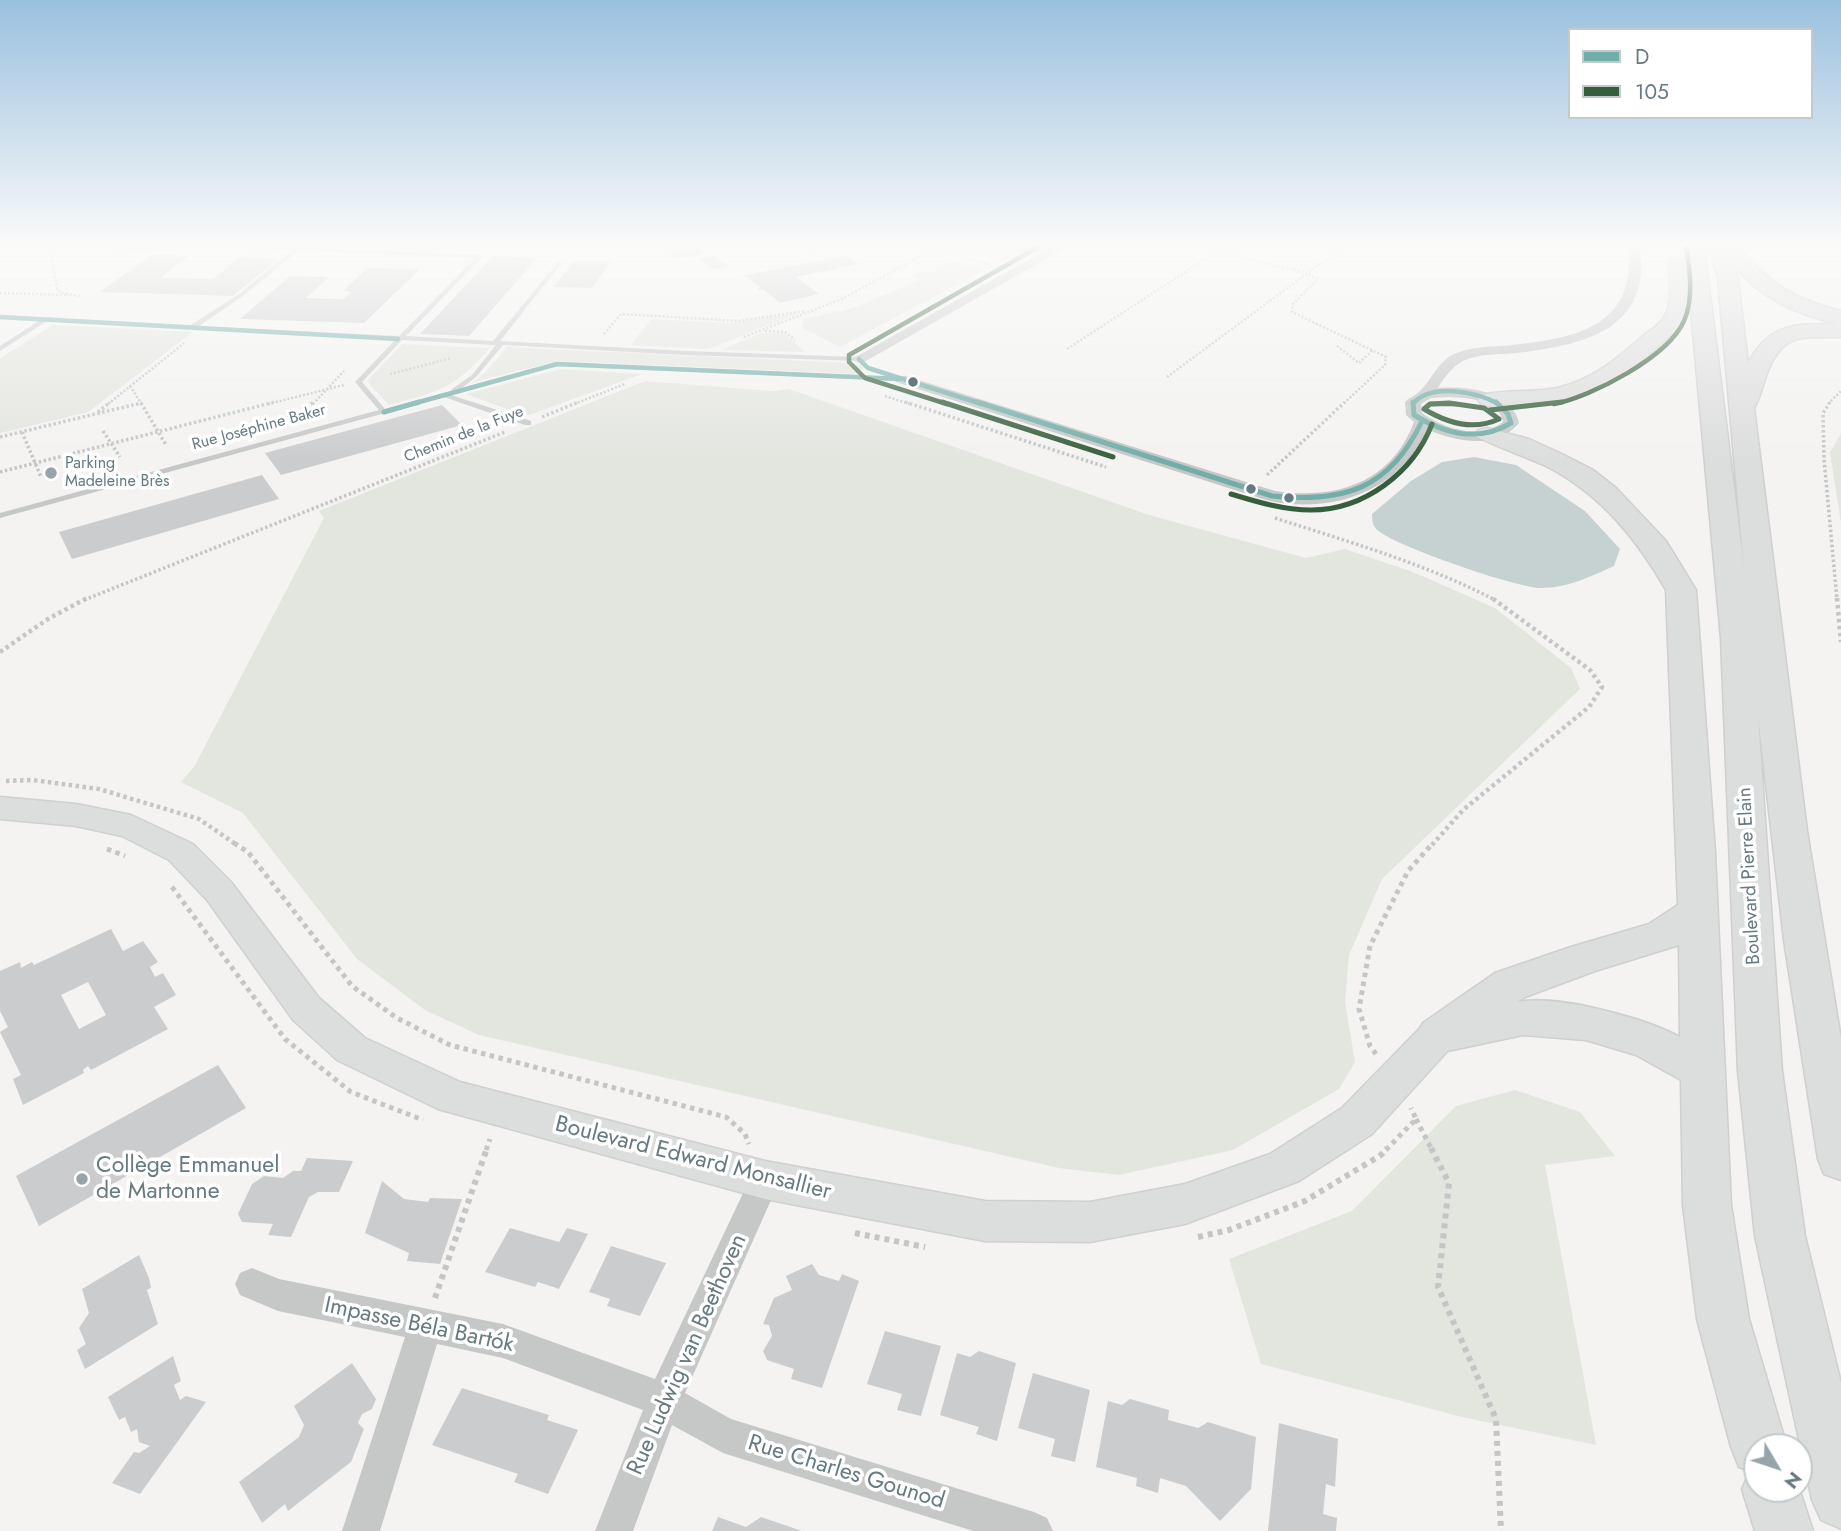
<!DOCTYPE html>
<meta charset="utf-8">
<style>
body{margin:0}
#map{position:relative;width:1841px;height:1531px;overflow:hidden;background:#f4f3f2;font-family:Jost,sans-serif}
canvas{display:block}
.legend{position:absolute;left:1568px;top:28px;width:245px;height:91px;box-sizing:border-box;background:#fff;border:2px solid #c1cacd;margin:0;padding:9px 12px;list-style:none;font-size:21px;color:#657a81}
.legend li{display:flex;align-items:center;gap:14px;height:35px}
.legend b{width:35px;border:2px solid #c1cacd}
.north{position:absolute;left:1743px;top:1433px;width:70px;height:70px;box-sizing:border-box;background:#fff;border:2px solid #c1cacd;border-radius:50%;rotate:129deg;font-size:19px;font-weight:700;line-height:28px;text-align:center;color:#657a81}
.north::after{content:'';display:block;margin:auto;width:24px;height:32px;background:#97a4a9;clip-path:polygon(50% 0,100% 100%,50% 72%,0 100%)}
</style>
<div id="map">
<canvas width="1841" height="1531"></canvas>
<ul class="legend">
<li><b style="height:9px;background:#72aea8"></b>D</li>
<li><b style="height:9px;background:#365e3c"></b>105</li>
</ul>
<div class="north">N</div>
</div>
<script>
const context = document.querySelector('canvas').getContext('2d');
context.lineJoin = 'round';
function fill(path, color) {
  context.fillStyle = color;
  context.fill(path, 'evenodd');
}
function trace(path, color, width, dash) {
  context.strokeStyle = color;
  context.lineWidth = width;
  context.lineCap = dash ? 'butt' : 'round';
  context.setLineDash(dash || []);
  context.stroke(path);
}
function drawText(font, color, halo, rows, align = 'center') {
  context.font = font + ' Jost,sans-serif';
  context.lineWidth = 7;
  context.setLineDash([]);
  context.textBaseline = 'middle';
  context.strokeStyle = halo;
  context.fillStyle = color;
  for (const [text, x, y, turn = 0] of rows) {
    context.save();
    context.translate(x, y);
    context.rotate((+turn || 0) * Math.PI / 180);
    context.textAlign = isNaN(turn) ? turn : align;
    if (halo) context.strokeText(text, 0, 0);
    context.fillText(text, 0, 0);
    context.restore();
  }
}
fill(new Path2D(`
 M960,246H1041L1005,261L956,249Z
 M951,261L984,270L840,347L801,327L804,319L856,307L920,280L912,276L920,271L931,272Z
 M793,314L795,315L708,349L631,345L651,319L731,323Z
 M53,325L193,332L88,412L0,433V358Z
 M761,333H784L805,352L721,350Z
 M402,344L490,348C454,389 440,391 389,405L367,381Z
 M507,347L852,363L865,367L857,374L558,361L473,382L484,374Z
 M561,369L642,374L526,416L466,394Z
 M645,381L772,391L789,389L1149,515L1306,558L1345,549L1413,572L1495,608L1571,668L1580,689L1382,879L1349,955L1345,1002L1355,1062L1339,1089L1233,1150L1119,1175L1059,1168L479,1035L425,1010L357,959L243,813L181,782L194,767L324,518L319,511Z
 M1841,433V523L1830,453Z
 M1515,1090L1580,1112L1615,1156L1545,1165L1596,1445L1462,1417L1261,1364L1229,1259L1352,1211L1456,1106Z`), '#e3e5df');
fill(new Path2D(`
 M1474,457L1516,465L1585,511L1620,549L1614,566C1592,576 1567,588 1542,588C1519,589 1399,547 1380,532C1373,528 1372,521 1372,514L1411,481L1442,462Z`), '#c6d1d2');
fill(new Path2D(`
 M697,247L705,253L676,259L669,253Z
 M177,254L175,256H189L160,278L213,279L240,257L278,259L233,296L100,292L152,255Z
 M493,256L537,258L469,336L420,334Z
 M714,256L729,266L713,269L699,259Z
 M844,256L859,264L796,277L819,294L780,303L763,289L760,290L757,288L760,287L749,278L742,276Z
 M574,261H608L611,262L592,288L554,287Z
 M367,268L420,269L364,323L240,319L290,276L329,277L306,298L344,299L351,292L343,291Z
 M442,405L462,425L281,475L265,453Z
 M262,475L279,499L72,559L59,532Z
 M111,929L123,951L143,941L158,962L150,967L155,977L163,973L176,995L154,1007L168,1029L91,1070L88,1066L83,1070L84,1073L23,1105L13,1079L21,1075L0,1032L8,1027L0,1011V971L20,962L21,968L32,962L34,965ZM88,982L106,1015L79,1029L61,995Z
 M218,1065L246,1108L39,1226L16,1176Z
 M307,1158L353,1161L339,1192H318L309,1197L291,1237L268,1235L273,1224L242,1222L238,1214L252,1184L264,1176L283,1178L293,1171H301Z
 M382,1181L404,1199L428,1202L430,1198L462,1199L440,1264L407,1261L409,1253L365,1233Z
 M510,1228L559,1242L567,1228L588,1234L559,1289L538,1282L535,1287L485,1272Z
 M611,1246L666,1263L640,1316L607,1306L610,1299L589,1292Z
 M139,1255L149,1278L151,1288L147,1290L158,1324L85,1369L77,1350L86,1344L79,1328L89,1313L82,1289Z
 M812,1264L819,1275L839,1281L842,1274L859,1281L822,1388L791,1379L794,1369L767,1360L763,1351L772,1336L769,1325L763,1324L774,1298L792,1290L786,1276Z
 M885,1331L941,1346L921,1416L897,1410L902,1394L867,1384Z
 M979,1351L1016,1363L997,1441L976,1434L979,1427L940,1415L957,1353L970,1357Z
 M173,1356L181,1381L174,1385L180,1400L186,1396L206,1402L140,1494L112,1483L134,1452L139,1453L150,1446L139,1442L137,1429L131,1432L125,1417L119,1420L108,1397Z
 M352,1363L376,1399L372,1409L362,1414L358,1423L364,1429L351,1462L288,1511L285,1504L262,1523L239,1482L299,1437L304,1425L294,1406Z
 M1033,1373L1090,1390L1075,1462L1051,1456L1055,1439L1018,1428Z
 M462,1388L549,1415L547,1420L578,1430L548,1494L514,1482L518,1474L432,1445Z
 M1130,1399L1169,1410L1168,1420L1198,1428L1208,1422L1256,1437L1251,1489L1220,1521L1186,1486L1160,1478L1158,1493L1136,1486L1137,1478L1096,1467L1108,1401L1122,1405Z
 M1279,1423L1338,1439L1335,1487L1326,1484L1323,1514L1337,1518L1336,1531H1268Z
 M718,1517L746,1527L761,1517L802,1531H712Z`), '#cbcccd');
const secondary = new Path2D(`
 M0,797L76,804L131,815L193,844L231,882L319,998L365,1038L460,1082L765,1161L985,1201L1090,1202L1185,1184L1270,1154L1342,1108L1424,1024L1438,1019L1452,1024L1457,1035L1452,1046L1372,1134L1299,1181L1185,1224L1090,1242L985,1241L765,1199L438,1109L337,1060L293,1020L207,900L169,860L122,836L76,826L0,819Z`);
const primary = new Path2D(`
 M1683,246H1702L1705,254L1744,568L1718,279L1708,246H1738C1769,284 1794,299 1841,311V337C1800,337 1781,333 1766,376C1762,387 1760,399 1754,408L1807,831L1841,1039V1180L1824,1174L1818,1159L1784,940L1758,716L1782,1071L1805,1236L1841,1383V1529L1821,1520L1812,1500L1755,1236L1738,1071L1721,638L1690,300C1687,323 1673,333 1656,348C1618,383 1577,402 1525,406C1511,407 1496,409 1482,405L1478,400L1482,395C1506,389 1532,393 1557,388C1592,380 1618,358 1644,335C1651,330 1660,325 1664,317C1673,302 1670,280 1668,264L1671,260L1678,258L1686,261ZM1734,266C1763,300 1795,313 1837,324C1796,324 1769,323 1748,363L1738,279Z
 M1487,428L1529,439L1564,455L1593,470L1616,488L1666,541L1696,590L1715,852L1731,1205L1749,1319L1787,1447H1757V1489L1799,1488L1813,1531H1755L1742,1489L1750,1471L1739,1467L1731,1447L1697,1319L1683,1205L1681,1080L1636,1055L1586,1040L1523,1035L1438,1053L1423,1047L1416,1035L1423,1023L1495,973L1571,947L1649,924L1678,905L1666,590C1637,539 1601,495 1548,467C1535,460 1478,440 1475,435L1478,430ZM1679,945L1680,1037C1645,1018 1557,994 1517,1002L1525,997L1595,971Z`);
trace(secondary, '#cfd0d0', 3);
trace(primary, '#cfcfcf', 3);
trace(new Path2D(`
 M918,246L992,265
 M1229,246L1235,256L1303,272L1318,279L1293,304L1292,312L1386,357L1385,365L1343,404
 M50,248L57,289L62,293L81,296
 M0,293L69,295
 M765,331L785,332L795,340
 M604,334L621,314L739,321L805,311
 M744,337L842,299L939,246
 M1337,346L1359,363L1374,349
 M1067,349L1216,252H1232
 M390,374L452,358
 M1167,377L1344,246
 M130,386L141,403
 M885,396L910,404
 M108,404L184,343
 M136,404H142
 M268,404L344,385
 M313,404L344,371
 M574,404L625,384
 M1828,404L1841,391`), '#c4c5c6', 2.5, [2, 2]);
trace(new Path2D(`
 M905,402L1106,467
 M1830,402L1823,413L1824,459L1837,600
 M302,409L314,402
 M98,412L110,402
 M542,417L579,402
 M103,431L120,457
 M22,432L41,477
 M0,437L141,403L166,445
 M0,472L275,402
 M1267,475L1345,402
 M1275,518C1349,542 1426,564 1495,600
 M84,600L505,432`), '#c4c5c6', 3.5, [2.5, 2.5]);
trace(new Path2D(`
 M1837,598L1841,642
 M0,652L48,619L87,598
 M6,781L33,780L99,789L199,819L237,845
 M1432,845L1463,810L1589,707L1602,687L1590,670L1492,598`), '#c4c5c6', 4.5, [3.5, 3.5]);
trace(new Path2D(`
 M234,843L248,852L352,986L397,1018L450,1045L726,1117L745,1134L749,1144
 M107,849L125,856
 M172,887L285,1039L351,1092L423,1120
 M1376,1054L1370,1046L1359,1009L1370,946L1408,871L1433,843
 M1416,1119L1432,1150
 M486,1150L490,1139
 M1386,1150L1416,1119L1411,1108`), '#c4c5c6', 5, [4.5, 4.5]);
trace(new Path2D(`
 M1431,1148L1449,1183L1438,1287L1496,1419L1501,1531
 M855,1233L925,1247
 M1198,1237L1229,1230L1305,1201L1381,1155L1387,1148
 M435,1298L487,1148`), '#c4c5c6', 6, [5, 5]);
fill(new Path2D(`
 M84,246C104,246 136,243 154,249L151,251Z
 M209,246H272L482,255V257L406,336L493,341L559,261L561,262V264L500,341L686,351L859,357L870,367L890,374L887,376L866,369L857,361L686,355L503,345L476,377L462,388L557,362L901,377L904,379L901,381L557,366L451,395L531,421V425H525L444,397L0,518V513L379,410L355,382L395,340L47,321L0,351V346L39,321L0,319V315L191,325L239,294L291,251ZM298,251L475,258L399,336L199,326L243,296ZM402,340L495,345H496L472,375L452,389L451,391L385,409L362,382Z
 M812,246H824L813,250L810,248Z`), '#c6c8c8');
fill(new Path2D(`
 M1053,246H1069L864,362L859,363L852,359Z
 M1628,246H1640C1652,330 1584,345 1517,353C1500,355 1479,353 1463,361C1452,367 1444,378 1438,388C1465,386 1512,390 1519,423C1497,450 1455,442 1427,429C1400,493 1329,515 1266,500L896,382L893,379L896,376H906L1275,491C1334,500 1391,484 1414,422L1406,415L1405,402C1410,397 1417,395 1422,389C1433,377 1438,362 1454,354C1472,346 1493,347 1512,345C1577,338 1637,326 1628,246ZM1449,397C1467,398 1499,399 1503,422C1479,440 1445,429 1422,413L1421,404L1431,398Z
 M765,1166L776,1170L780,1180L685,1393L731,1419L1034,1512L1047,1518L1053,1531H973L723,1453L672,1425L633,1531H595L643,1410L503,1358L437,1344L380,1531H342L405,1337L278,1311L240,1295L235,1284L240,1273L252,1268L279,1279L503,1324L655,1379L754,1170Z`), '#c6c8c8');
fill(secondary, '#dcdddd');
fill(primary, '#dcdddd');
trace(new Path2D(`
 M0,317L398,339
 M859,359L868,368L982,404
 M412,404L557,364L901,379
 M1413,404C1429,383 1478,391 1498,404`), '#72aea8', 4.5);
trace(new Path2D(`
 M977,402L1272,496C1344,503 1390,489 1422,421
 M1413,402L1414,415C1445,434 1478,443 1511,423L1508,414L1496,402
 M384,412L419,402`), '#72aea8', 5);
trace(new Path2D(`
 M947,404L865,378L849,362V355L1040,246
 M1430,404H1457
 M1554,404C1591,397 1668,357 1684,321C1694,298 1690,270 1686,246`), '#365e3c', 4.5);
trace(new Path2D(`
 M942,402L1113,457
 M1449,403L1484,408L1499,419C1473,431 1447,423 1424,409L1430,404Z
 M1490,410L1562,402
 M1231,494C1257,502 1284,510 1311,510C1364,510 1413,473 1432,424`), '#365e3c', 5);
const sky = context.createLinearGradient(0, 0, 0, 461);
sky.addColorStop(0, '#9ac0df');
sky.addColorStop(0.53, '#fafaf9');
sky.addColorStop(1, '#fafaf900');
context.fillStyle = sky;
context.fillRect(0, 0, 1841, 461);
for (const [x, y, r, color] of [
 [913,382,6,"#657a81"],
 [51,473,7,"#97a4a9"],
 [1251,489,6,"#657a81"],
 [1289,498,6,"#657a81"],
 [82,1179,7,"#97a4a9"]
]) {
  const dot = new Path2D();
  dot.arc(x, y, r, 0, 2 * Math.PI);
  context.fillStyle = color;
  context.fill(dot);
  trace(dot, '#fff', 2.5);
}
drawText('16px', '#657a81', '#fff', [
 ["Rue Joséphine Baker",259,428,-15],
 ["Chemin de la Fuye",464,435,-22]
]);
drawText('16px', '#657a81', '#fff', [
 ["Parking",65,464],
 ["Madeleine Brès",65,482]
], 'left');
drawText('19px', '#657a81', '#fff', [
 ["Boulevard Pierre Elain",1750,876,-93]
]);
drawText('23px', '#657a81', '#fff', [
 ["Boulevard Edward Monsallier",693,1159,14],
 ["Impasse Béla Bartók",419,1326,12],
 ["Rue Ludwig van Beethoven",688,1355,-66],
 ["Rue Charles Gounod",846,1473,17]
]);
drawText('23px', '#657a81', '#fff', [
 ["Collège Emmanuel",96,1166],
 ["de Martonne",96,1192]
], 'left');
</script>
